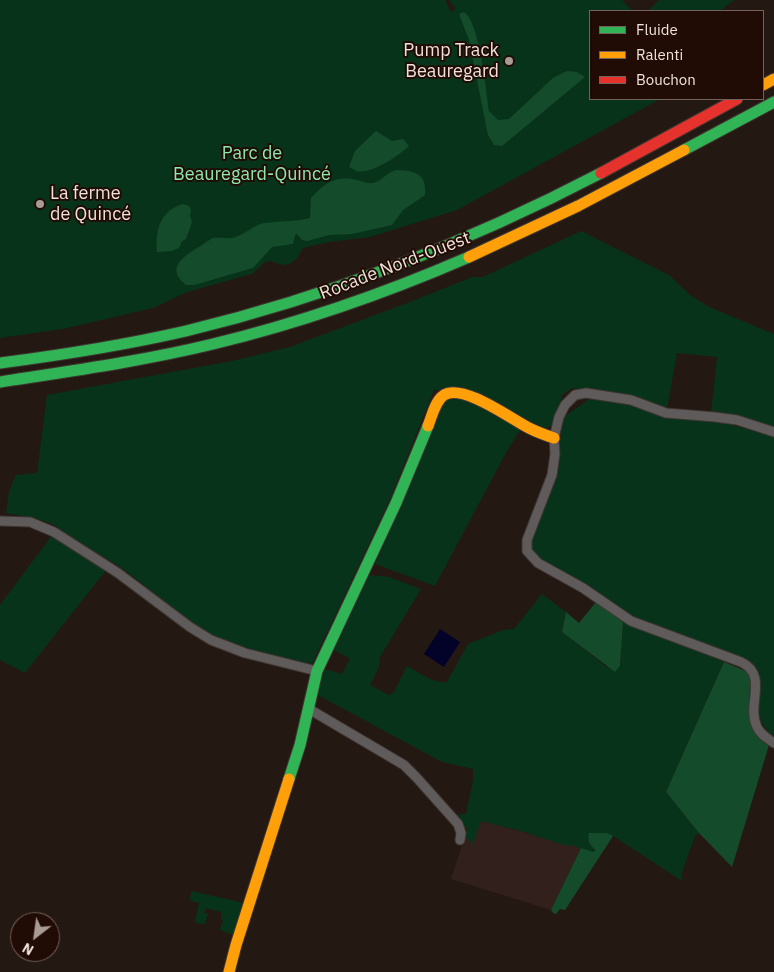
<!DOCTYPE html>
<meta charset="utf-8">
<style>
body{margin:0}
#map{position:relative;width:774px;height:972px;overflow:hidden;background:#241813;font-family:"IBM Plex Sans",sans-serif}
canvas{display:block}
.legend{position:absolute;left:589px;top:10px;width:175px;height:90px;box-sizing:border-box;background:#200c05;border:1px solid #73615b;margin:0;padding:6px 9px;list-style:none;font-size:15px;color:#f0e1db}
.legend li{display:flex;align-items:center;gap:10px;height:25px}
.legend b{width:25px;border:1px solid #73615b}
.north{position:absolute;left:10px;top:912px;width:50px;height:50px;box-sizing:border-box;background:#200c05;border:1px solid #73615b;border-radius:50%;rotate:210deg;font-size:14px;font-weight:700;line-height:20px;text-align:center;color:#f0e1db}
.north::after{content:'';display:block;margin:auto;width:18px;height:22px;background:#a99b95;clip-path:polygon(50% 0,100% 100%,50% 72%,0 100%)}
</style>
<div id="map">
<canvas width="774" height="972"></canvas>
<ul class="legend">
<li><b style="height:6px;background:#30b455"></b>Fluide</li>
<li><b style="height:6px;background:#ff9f0a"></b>Ralenti</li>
<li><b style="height:6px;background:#e5322d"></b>Bouchon</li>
</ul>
<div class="north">N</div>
</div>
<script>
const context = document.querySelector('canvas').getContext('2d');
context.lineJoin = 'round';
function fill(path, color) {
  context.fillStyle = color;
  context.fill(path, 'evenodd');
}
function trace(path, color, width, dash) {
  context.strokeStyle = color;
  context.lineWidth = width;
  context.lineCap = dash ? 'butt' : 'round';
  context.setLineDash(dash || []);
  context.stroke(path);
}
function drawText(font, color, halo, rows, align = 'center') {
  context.font = font + ' "IBM Plex Sans",sans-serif';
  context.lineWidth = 4;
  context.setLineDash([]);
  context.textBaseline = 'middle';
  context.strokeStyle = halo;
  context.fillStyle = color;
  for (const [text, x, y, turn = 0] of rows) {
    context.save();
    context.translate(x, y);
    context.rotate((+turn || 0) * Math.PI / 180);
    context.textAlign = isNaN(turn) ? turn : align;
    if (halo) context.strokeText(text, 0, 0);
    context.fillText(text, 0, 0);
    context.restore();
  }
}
fill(new Path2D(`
 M454,815L464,816L581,848L551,910L451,879L467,830Z`), '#32201c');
fill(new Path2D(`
 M0,0H445L451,12L456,8L449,0H622L633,11H590V99H660L457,210L370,237L329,242L303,248L297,258L290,264L283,265L270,261L265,262L252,274L187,292L153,308L63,329L0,338Z
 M659,0H734L720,11H648Z
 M581,231L669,275L690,295L709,307L774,334V427L758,422L711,413L717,357L677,353L667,409L598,392L572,388L562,395L556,422L540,433L455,389L434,390L389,502L312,664C274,656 234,647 199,628L122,568L75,540L53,524L38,519L6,513L9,491L16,475L37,473L47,395L232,361L290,347L410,302L472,277H483Z
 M455,397L476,403L522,427L507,451L435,586L375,564L424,451L438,408L448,398Z
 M592,397L632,403L659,415L725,423L774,437V736C753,722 760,700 758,678C757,675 757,670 754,667C752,665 747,663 744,661L641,621L622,612L546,564L537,557L529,546L555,475C560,456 559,436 564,417Z
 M53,534L107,569L25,673L0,660V605Z
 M369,575L389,577L421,589L380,657L379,667L370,685L389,695L394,692L407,666C418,672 434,684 447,682L468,644L503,630L514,629L542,594L566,612L562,632L608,668L620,666L623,622L724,662L666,792L699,833L695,836L681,875L682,881L613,836L603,852H593L570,845L567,846L521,831L481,821L473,844L465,836L467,829L454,815L466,814L473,780V769L442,762L316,694L325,669L342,674L350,659L332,649Z
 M192,891L244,903L234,935L220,930L223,920L221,919V912L206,908L204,913L208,914L205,924L195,923L199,903L189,900Z`), '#08331b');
fill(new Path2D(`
 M464,12C480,23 486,91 489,111L498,120L509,119L553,78L567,71L577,72L585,77L502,146L494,145L488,135L469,40L459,14Z
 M376,131L392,141L403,139L409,146C399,155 372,175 356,171C354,170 352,168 349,167L355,151Z
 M396,170C415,171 427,173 425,195L403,210L392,225L352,234L329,235L307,241L302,240L297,234L295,235L293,244L272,247L253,268L194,285H186C166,269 181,258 197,248C202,246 208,240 213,238C219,237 227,239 233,238C244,235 254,225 264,223C280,221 295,222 310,218L311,198C325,183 335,175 357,180C362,181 367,184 372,183C382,182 385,173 396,170Z
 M183,204L189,206L191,210L190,215L192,222L186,239L182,241L179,248L172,251L157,252C155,230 160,211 183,204Z
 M596,602L623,622L620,666L615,672L562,632L566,612L579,623Z
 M724,662L748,672L751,676C749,701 744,730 769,745L732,867L699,833L666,792Z
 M589,833H607L613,836L565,910L560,909L556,914L553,913L551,910L581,848L593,852L596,850C590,846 587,840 589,833Z`), '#144c2b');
fill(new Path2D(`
 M440,629L460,642L444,667L424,654Z`), '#030229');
const street = new Path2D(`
 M774,432L737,420L715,417L666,413L631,400L586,393L575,395L565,405L559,417L554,438L555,454L552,475L527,540V551L538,563L583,588L631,621L741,662C769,675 746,705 757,727C760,734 767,738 774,743
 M0,521L30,522L54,532L118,573L190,627L211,640L245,653L317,671
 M309,709L404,765L417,778L458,824L461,833L460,840`);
const fast = new Path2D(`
 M684,150L774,102
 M0,363C62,355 125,345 186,331C331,296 469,242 601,173
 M0,382C71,371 143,361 213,344C300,323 386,293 469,257
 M289,779L300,745L317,671L396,503L428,426`);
const slow = new Path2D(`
 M763,85L774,79
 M469,257L578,206L684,150
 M428,426C432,416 435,401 444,395C463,383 511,419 529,428C537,432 545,435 554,438
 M229,972L236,945L289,779`);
const jam = new Path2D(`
 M601,173L737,99`);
trace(street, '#3f3531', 11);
trace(fast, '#3f3531', 13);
trace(slow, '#3f3531', 13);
trace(jam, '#3f3531', 13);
trace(street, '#605b5b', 9);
trace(fast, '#30b455', 11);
trace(slow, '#ff9f0a', 11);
trace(jam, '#e5322d', 11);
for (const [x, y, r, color] of [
 [509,61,5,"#a99b95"],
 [40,204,5,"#a99b95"]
]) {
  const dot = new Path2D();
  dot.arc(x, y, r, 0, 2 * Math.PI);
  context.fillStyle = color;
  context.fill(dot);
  trace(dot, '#200c05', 2);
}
drawText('18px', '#f0e1db', '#200c05', [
 ["Pump Track",499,51],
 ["Beauregard",499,72],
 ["La ferme",50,194,"left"],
 ["de Quincé",50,215,"left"]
], 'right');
drawText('18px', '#8ee7ad', '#200c05', [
 ["Parc de",252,154],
 ["Beauregard-Quincé",252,175]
]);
drawText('18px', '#f0e1db', '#200c05', [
 ["Rocade Nord-Ouest",395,266,-21]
]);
</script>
